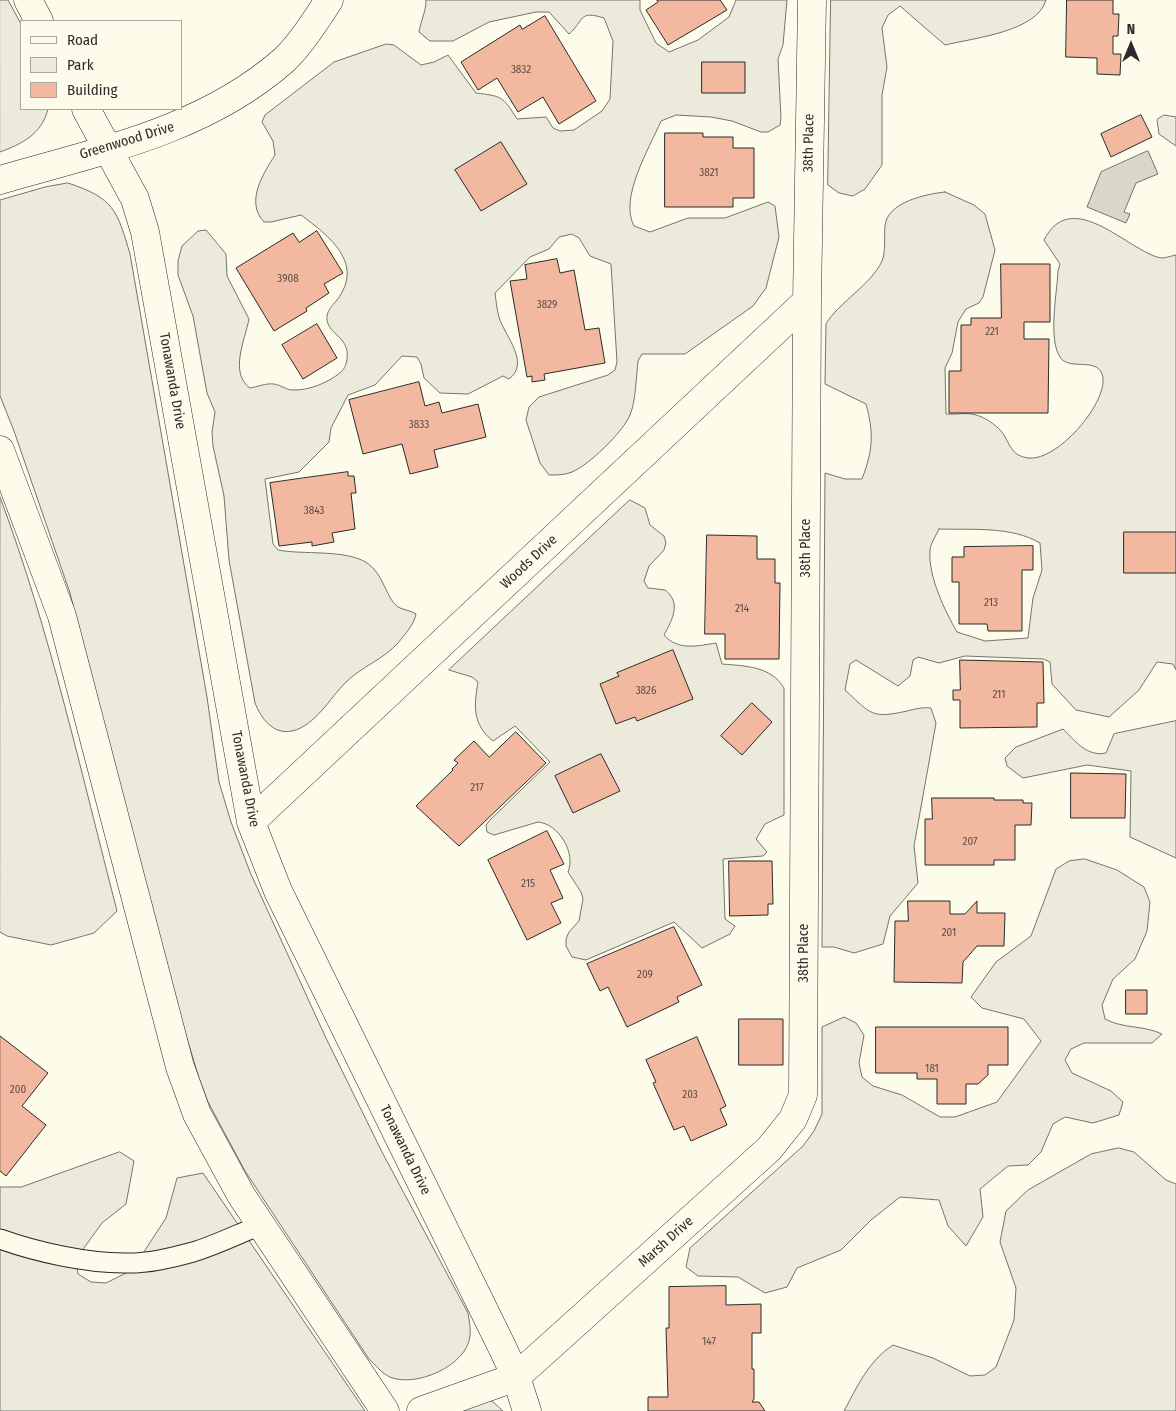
<!DOCTYPE html>
<style>
body{margin:0}
#map{position:relative;width:1176px;height:1411px;overflow:hidden;background:#fdfbea;font-family:"Fira Sans Condensed",sans-serif}
canvas{display:block}
.legend{position:absolute;left:20px;top:20px;width:162px;height:90px;box-sizing:border-box;background:#fdfbea;border:1px solid #a9a89e;margin:0;padding:6px 9px;list-style:none;font-size:15px;color:#2b2b2b}
.legend li{display:flex;align-items:center;gap:10px;height:25px}
.legend b{width:25px;border:1px solid #a9a89e}
.north{position:absolute;left:1106px;top:20px;width:50px;height:50px;-webkit-text-stroke:4px #fdfbea;paint-order:stroke;rotate:0deg;font-size:14px;font-weight:700;line-height:20px;text-align:center;color:#2b2b2b}
.north::after{content:'';display:block;margin:auto;width:18px;height:22px;background:#2b2b2b;clip-path:polygon(50% 0,100% 100%,50% 72%,0 100%)}
</style>
<div id="map">
<canvas width="1176" height="1411"></canvas>
<ul class="legend">
<li><b style="height:6px;background:#fdfbea"></b>Road</li>
<li><b style="height:14px;background:#ecebdb"></b>Park</li>
<li><b style="height:14px;background:#f2b8a0"></b>Building</li>
</ul>
<div class="north">N</div>
</div>
<script>
const context = document.querySelector('canvas').getContext('2d');
context.lineJoin = 'round';
function fill(path, color) {
  context.fillStyle = color;
  context.fill(path, 'evenodd');
}
function trace(path, color, width, dash) {
  context.strokeStyle = color;
  context.lineWidth = width;
  context.lineCap = dash ? 'butt' : 'round';
  context.setLineDash(dash || []);
  context.stroke(path);
}
function drawText(font, color, halo, rows, align = 'center') {
  context.font = font + ' "Fira Sans Condensed",sans-serif';
  context.lineWidth = 4;
  context.setLineDash([]);
  context.textBaseline = 'middle';
  context.strokeStyle = halo;
  context.fillStyle = color;
  for (const [text, x, y, turn = 0] of rows) {
    context.save();
    context.translate(x, y);
    context.rotate((+turn || 0) * Math.PI / 180);
    context.textAlign = isNaN(turn) ? turn : align;
    if (halo) context.strokeText(text, 0, 0);
    context.fillText(text, 0, 0);
    context.restore();
  }
}
const green = new Path2D(`
 M0,0H8L21,24V109H48C42,134 22,144 0,152Z
 M426,0H640V10L656,43L669,52L698,40L729,17L736,0H787L783,45L778,59L781,118L780,125L768,132H761L732,121L711,117L676,115L661,121C649,149 619,198 634,226L650,232L688,218H725L768,202L775,206L779,237L766,288L753,306L685,354H642L638,361C636,378 636,400 630,415C623,432 589,465 572,472C565,475 557,475 549,475L540,463L526,420L529,407L539,397L608,375L615,370L617,362L611,264L590,256L579,238L572,234L559,237L549,249L530,257L495,293C496,301 497,310 499,317C504,335 531,363 509,379L503,376L468,394L440,393L424,378L421,364L417,357L402,356L375,385L348,395L331,428L329,442L299,472L265,479L273,544L278,550C303,555 346,549 367,563C384,574 386,599 398,607C403,610 410,610 416,614C414,625 405,634 398,643C384,659 361,667 346,682C330,698 315,726 292,731C273,735 261,718 255,703L229,560L224,496L213,446L212,432L215,412L207,393L193,316L178,275V261L182,246L198,231L206,230L226,254L227,276L249,319C245,340 229,373 250,388C257,387 266,383 273,384C279,384 285,389 291,390C308,391 328,383 341,372C345,368 346,365 347,359C350,337 329,335 327,320C326,311 332,306 337,300C365,263 329,236 301,215L271,222H264C245,202 263,174 275,155L273,141L262,122L265,115L334,62L386,44L394,45L421,65L434,62L448,55L476,93C501,96 503,96 517,119L546,117L553,128L560,131L574,130L602,111L610,99L613,41L604,18C578,10 585,20 569,34L549,12H536L489,22L453,41H430L419,32C421,20 426,12 426,0Z
 M831,0H1046C1037,32 973,38 945,45L900,6L888,15L882,28L887,67L882,95V165L865,189L853,196L839,193L828,185Z
 M1164,115L1176,117V146L1159,134L1157,120Z
 M68,183C114,198 117,210 130,254L207,697L219,782L231,822L250,872L325,1036L382,1152L468,1313C469,1320 471,1329 470,1336C467,1366 415,1388 390,1377C382,1374 375,1364 369,1359L245,1171L208,1102L199,1078L166,969L70,593L14,431L0,396V200L45,187Z
 M945,192L974,205L985,214L995,250L983,297L979,303L966,309L958,322L952,353L945,368L946,414C955,415 967,412 976,415C984,417 995,424 1001,431C1011,444 1010,456 1029,458C1057,461 1106,405 1103,378C1100,355 1069,372 1060,357C1048,339 1057,293 1058,271L1060,264L1044,240C1072,185 1129,252 1161,258C1165,258 1171,256 1176,255V670L1173,664L1157,662L1139,690L1109,717L1076,710L1052,684L1050,662L1043,659L965,656L939,663L918,657L913,660L910,676L898,686L856,660L850,664L845,690C871,714 871,719 907,711C915,709 922,707 931,708L936,723L914,846L918,883L890,916L883,944L854,953L834,947H822L825,473L845,479H862C873,450 874,433 866,404L825,384L826,324C838,303 872,284 882,261C886,252 884,236 885,226C887,202 926,194 945,192ZM939,529C972,530 1011,526 1040,543L1042,570L1033,598L1028,638L985,641L957,632C945,611 928,576 930,551C930,544 936,536 939,529Z
 M0,497C50,631 81,772 117,911L94,933L51,945L7,936L0,932Z
 M630,500L645,508L650,525L664,536L666,543L664,550L649,566L644,581L648,588L665,590C682,603 672,620 664,635C678,651 697,646 716,643L722,664C745,666 771,666 784,688V815L765,824L756,839L767,852L763,856L723,859L725,919L735,926L730,934L702,948L674,922L586,960L572,957L566,946V939L569,932L579,921L583,899L581,892L568,872C576,853 559,824 538,822L494,835L487,832L486,825L491,819L550,762L515,726L493,741C472,724 474,706 478,682L472,677L449,670Z
 M1176,721V858L1130,837L1131,771L1087,765L1023,778L1007,766L1005,758L1016,747L1063,729C1075,741 1087,757 1106,753L1114,734Z
 M1085,859L1117,870L1144,887L1150,902L1147,931L1135,959L1113,979L1102,1005L1105,1019C1124,1029 1143,1025 1162,1034L1152,1043H1084L1071,1049L1065,1060L1072,1073L1111,1091L1123,1102L1119,1115L1093,1123L1065,1117L1053,1124L1041,1152L1028,1165L1008,1166L980,1189L983,1217L966,1246L948,1226L939,1200L900,1197L871,1220L841,1250L797,1268L787,1287L765,1293L738,1277L698,1276L686,1267L690,1248L803,1146L814,1131L822,1114V1027L844,1017L856,1023L864,1035L859,1063L862,1077L873,1086L902,1095L940,1117H955L997,1102L1041,1041L1024,1019L982,1008L971,997L996,962L1031,936L1056,869L1069,861Z
 M1119,1148L1134,1152L1166,1180L1176,1184V1411H844C857,1387 869,1360 893,1345L933,1358L970,1376L985,1375L996,1367L1014,1320L1016,1288L1000,1242L1006,1211L1028,1190L1091,1154Z
 M120,1152L134,1161L126,1204L102,1223L76,1259L78,1274L91,1282L106,1283L132,1270L166,1218L177,1178L203,1173L365,1411H0V1187H21Z
 M481,1399L492,1401L503,1411H449Z`);
fill(green, '#ecebdb');
trace(green, '#74746e', 1);
const water = new Path2D(`
 M1148,151L1158,174L1136,183L1124,212L1130,214L1126,223L1087,207L1101,172Z`);
fill(water, '#d8d7c9');
trace(water, '#74746e', 1);
const building = new Path2D(`
 M657,0H720L727,10L668,45L646,10L658,2Z
 M1067,0H1113V14H1119L1118,36H1113V54H1121L1120,75L1097,74V58L1066,57Z
 M545,16L596,101L559,124L543,97L518,112L497,78L478,90L461,62L520,25L522,29Z
 M702,62H745V93H702Z
 M1141,115L1152,137L1111,157L1101,134Z
 M665,133H703V137H733V148H754V198H733V207H665Z
 M501,142L527,184L481,211L455,170Z
 M317,231L343,273L324,284L329,293L306,308L307,311L274,331L236,268L293,233L299,242Z
 M557,259L560,273L574,270L585,330L599,328L605,363L544,374L545,380L532,382V376L527,377L510,281L527,279L525,265Z
 M1001,264H1050V322H1024V339H1049L1048,413H949V371H961V325H971V318H1001Z
 M317,324L337,358L303,379L282,345Z
 M419,382L425,406L439,402L442,413L478,404L486,437L434,450L438,467L410,474L402,444L363,454L349,400Z
 M348,472V476H354L356,493H351L355,529L332,533L334,542L312,546V542L279,546L270,483Z
 M1124,532H1176V573H1124Z
 M707,535L757,536V559H775V583H780L779,659H725V634H705Z
 M1033,546V570H1022V631H988L987,624H959V582H952V557H964V547Z
 M673,650L693,699L637,721L635,717L616,724L600,684L619,676L617,673Z
 M960,660L1043,662L1044,703H1037V727L960,728V700H953V690H960Z
 M752,703L772,722L742,755L721,736Z
 M516,732L546,763L459,846L416,806L453,770L452,769L458,763L454,760L474,741L489,757Z
 M601,754L620,791L573,813L555,776Z
 M1071,773L1126,774L1125,818H1071Z
 M932,798H994V800H1023V803H1032L1031,825H1015V860H994V865H925V819H932Z
 M547,831L564,864L550,870L563,898L551,903L561,923L527,940L488,860Z
 M729,861H772L773,904H768V915L730,916Z
 M908,901H950V914H965L977,901V913H1005L1004,946H977L963,962L962,983L894,982L895,921H908Z
 M674,927L702,985L677,997L679,1002L627,1027L608,987L600,991L587,964Z
 M1126,990H1147V1014H1126Z
 M739,1019H783V1065H739Z
 M876,1027H1008V1065H988V1075L978,1084H966V1104H937V1079H917V1073H876Z
 M0,1036L48,1073L22,1106L46,1125L6,1176L0,1171Z
 M697,1037L726,1106L720,1109L727,1125L691,1141L684,1126L674,1130L653,1083L656,1082L646,1060Z
 M726,1286V1305L761,1304V1333H752V1369H754V1399L752,1402H759L765,1411H648V1397H668L666,1328H669V1287Z`);
fill(building, '#f2b8a0');
trace(building, '#2b2b2b', 1);
const service = new Path2D(`
 M0,1239C36,1252 86,1263 124,1263C147,1264 171,1258 193,1252C216,1245 238,1234 261,1225`);
const minor = new Path2D(`
 M28,0L39,21
 M86,109L135,199L145,232L251,822L278,891L504,1351L516,1377L527,1411
 M0,180C99,151 203,131 283,61C299,47 317,19 329,0
 M0,450L62,616L180,1067L197,1114L241,1195L385,1411
 M251,822L807,301
 M421,1411L516,1377L769,1149L793,1119L803,1095L807,301L812,0`);
trace(service, '#2b2b2b', 21);
trace(minor, '#2b2b2b', 29);
trace(service, '#fdfbea', 19);
trace(minor, '#fdfbea', 28);
drawText('11px', '#5d4e48', null, [
 ["3832",521,70],
 ["3821",709,173],
 ["3908",288,279],
 ["3829",547,305],
 ["221",992,332],
 ["3833",419,425],
 ["3843",314,511],
 ["213",991,603],
 ["214",742,609],
 ["3826",646,691],
 ["211",999,695],
 ["217",477,788],
 ["207",970,842],
 ["215",528,884],
 ["201",949,933],
 ["209",645,975],
 ["181",932,1069],
 ["200",18,1090],
 ["203",690,1095],
 ["147",709,1342]
]);
drawText('14px', '#2b2b2b', '#fdfbea', [
 ["Greenwood Drive",127,141,-17],
 ["38th Place",809,143,-89],
 ["Tonawanda Drive",172,381,80],
 ["38th Place",806,548,-90],
 ["Woods Drive",529,562,-43],
 ["Tonawanda Drive",245,779,79],
 ["38th Place",804,953,-90],
 ["Tonawanda Drive",405,1150,64],
 ["Marsh Drive",666,1242,-42]
]);
</script>
